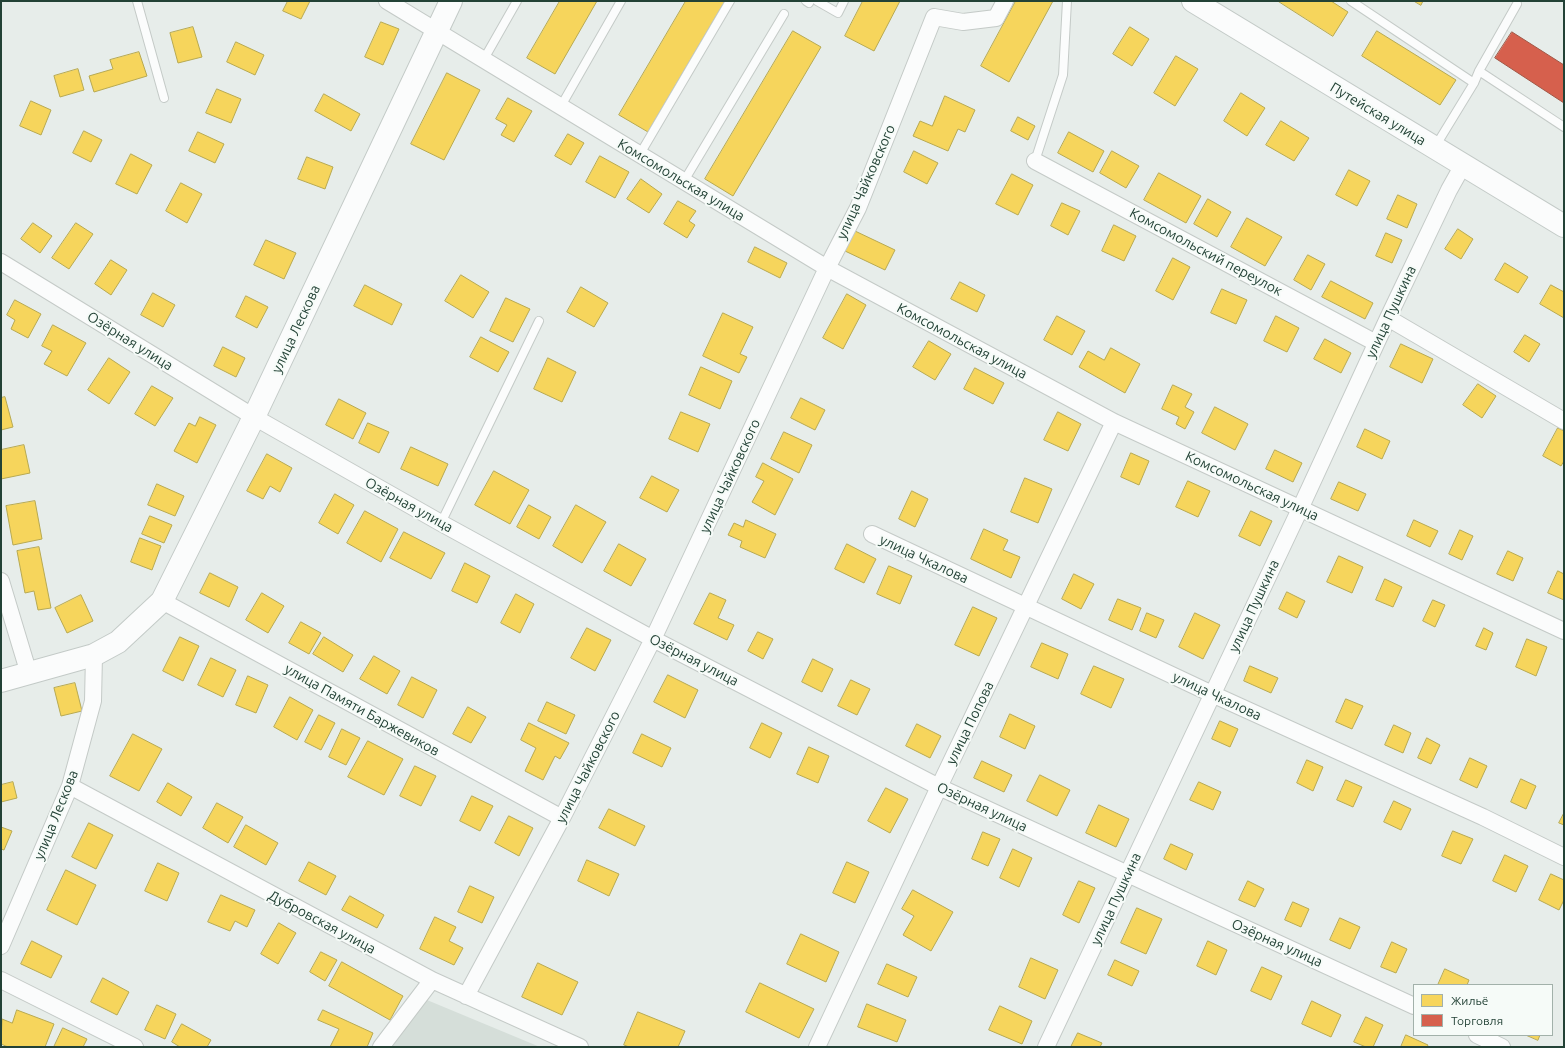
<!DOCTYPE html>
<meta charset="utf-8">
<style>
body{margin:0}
#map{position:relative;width:1565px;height:1048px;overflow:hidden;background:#e7edea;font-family:Ubuntu,sans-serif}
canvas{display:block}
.frame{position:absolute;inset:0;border:2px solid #234236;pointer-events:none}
.legend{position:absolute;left:1413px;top:984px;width:140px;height:52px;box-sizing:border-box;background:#f6fbf8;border:1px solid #a2b1aa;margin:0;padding:5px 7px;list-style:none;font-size:12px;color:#234236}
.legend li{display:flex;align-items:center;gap:8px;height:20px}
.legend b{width:20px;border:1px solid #a2b1aa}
</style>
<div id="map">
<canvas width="1565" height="1048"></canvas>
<div class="frame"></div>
<ul class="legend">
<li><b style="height:11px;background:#f6d55c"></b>Жильё</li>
<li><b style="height:11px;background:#d6604d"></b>Торговля</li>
</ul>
</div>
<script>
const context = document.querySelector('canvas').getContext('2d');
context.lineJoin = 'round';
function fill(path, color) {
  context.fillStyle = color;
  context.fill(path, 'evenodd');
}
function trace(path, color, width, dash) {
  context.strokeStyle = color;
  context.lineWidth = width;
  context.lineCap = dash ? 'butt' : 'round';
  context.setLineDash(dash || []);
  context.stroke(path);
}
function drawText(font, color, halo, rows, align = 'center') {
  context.font = font + ' Ubuntu,sans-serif';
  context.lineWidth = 4;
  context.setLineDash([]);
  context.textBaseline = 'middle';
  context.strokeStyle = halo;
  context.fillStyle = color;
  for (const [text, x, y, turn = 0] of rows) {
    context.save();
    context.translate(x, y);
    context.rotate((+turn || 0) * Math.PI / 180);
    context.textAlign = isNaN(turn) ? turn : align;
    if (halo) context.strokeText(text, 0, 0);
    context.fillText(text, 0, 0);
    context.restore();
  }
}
fill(new Path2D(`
 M427,1000L540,1047H390Z`), '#d5ded9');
const homes = new Path2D(`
 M288,1H310L301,19L283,11Z
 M560,1H597L555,74L527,58Z
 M686,1H725L648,132L619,115Z
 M863,1H900L874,51L845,36Z
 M1016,1H1053L1009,82L981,66Z
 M1278,1H1331L1348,12L1333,36Z
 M1414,1H1423L1421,5Z
 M381,22L399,29L383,65L365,57Z
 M193,27L202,57L178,63L170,33Z
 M1130,27L1149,39L1132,66L1113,54Z
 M793,31L821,47L733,196L705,179Z
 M1377,31L1456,80L1440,105L1362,56Z
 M236,42L264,55L255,75L227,62Z
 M139,52L147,76L94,92L89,76L113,69L110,60Z
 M1176,56L1198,69L1175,106L1154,93Z
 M78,69L84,90L60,97L54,76Z
 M447,73L480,90L444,160L411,144Z
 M217,89L241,99L231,123L206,113Z
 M1241,93L1265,108L1247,136L1224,121Z
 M324,94L360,114L351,131L315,111Z
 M945,96L975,110L965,132L958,129L948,151L913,136L920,121L932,126Z
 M508,98L532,111L514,142L501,135L507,125L496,119Z
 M31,101L51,110L41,135L20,126Z
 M1018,117L1035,126L1028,140L1011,131Z
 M1281,121L1309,138L1294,161L1266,145Z
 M84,131L102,140L91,162L73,153Z
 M198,132L224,144L215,163L189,151Z
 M1069,132L1104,151L1093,172L1058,153Z
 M568,134L584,143L571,165L555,156Z
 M914,151L938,163L927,184L904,172Z
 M1112,151L1139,166L1126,188L1100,173Z
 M131,154L152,165L137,194L116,184Z
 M600,156L629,172L615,198L586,182Z
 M307,157L333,167L325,189L298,179Z
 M1349,170L1370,181L1357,206L1336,195Z
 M1159,173L1201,196L1186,223L1144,200Z
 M1012,174L1033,185L1018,215L996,204Z
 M641,179L662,194L649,213L627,199Z
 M181,183L202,194L187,223L166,211Z
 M1398,195L1417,204L1407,228L1387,219Z
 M1208,199L1231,212L1217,237L1194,224Z
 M678,201L696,211L689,221L695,225L687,238L664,224Z
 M1062,203L1080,211L1068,235L1051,226Z
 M1247,218L1282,237L1265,266L1231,247Z
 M33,223L52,236L40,253L21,239Z
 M76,223L93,234L69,269L52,258Z
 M1114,225L1136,236L1124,261L1102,251Z
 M1458,229L1473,239L1461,259L1445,249Z
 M855,231L895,250L885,270L845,251Z
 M1386,233L1402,240L1392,263L1376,256Z
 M266,240L296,253L284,279L254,265Z
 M755,247L787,263L780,278L748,262Z
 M1308,255L1325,264L1311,290L1294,280Z
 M1173,258L1190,267L1173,300L1156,291Z
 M111,260L127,270L111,295L95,284Z
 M1505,263L1528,277L1518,293L1495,280Z
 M461,275L489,292L473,318L445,301Z
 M1331,281L1373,303L1365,319L1322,297Z
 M960,282L985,295L977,312L951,299Z
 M365,285L402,304L392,325L354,306Z
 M1551,285L1564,292V318L1540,304Z
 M581,287L608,303L594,327L567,312Z
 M1222,289L1247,300L1236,324L1211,313Z
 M153,293L175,305L163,327L141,315Z
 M847,294L866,305L843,349L823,338Z
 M246,296L268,307L257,328L236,317Z
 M506,298L530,309L513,342L490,331Z
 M15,300L41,314L28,338L11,329L15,320L7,315Z
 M723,313L753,327L740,354L747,357L739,373L703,356Z
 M1057,316L1085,331L1072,355L1044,340Z
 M1276,316L1299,328L1287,352L1264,341Z
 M53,325L86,343L67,376L44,364L52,351L42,346Z
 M1525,335L1540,344L1529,362L1514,352Z
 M481,337L509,352L498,372L470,357Z
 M1325,339L1351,353L1341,373L1314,359Z
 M929,341L951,354L935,380L913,367Z
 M1401,344L1433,359L1422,383L1390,367Z
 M223,347L245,358L236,377L214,366Z
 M1111,348L1140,364L1125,393L1079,367L1088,351L1104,360Z
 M109,358L130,372L109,404L88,390Z
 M548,358L576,372L562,402L534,389Z
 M701,367L732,381L720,409L689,395Z
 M975,368L1004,383L993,404L964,389Z
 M1478,384L1496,396L1482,418L1463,405Z
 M1173,385L1192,394L1185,407L1194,412L1185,429L1176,424L1179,417L1162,409Z
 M152,386L173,398L155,426L135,414Z
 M5,397L13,427L1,430V398Z
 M801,398L825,410L815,430L791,418Z
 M339,399L366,413L353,439L326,425Z
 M1215,407L1248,424L1235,450L1202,433Z
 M681,412L710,424L698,452L669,439Z
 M1058,412L1081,424L1068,451L1044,440Z
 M200,417L216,425L197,463L174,451L189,423L195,426Z
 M368,423L389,432L379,453L359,443Z
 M1558,428L1564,431V461L1561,466L1543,456Z
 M1365,429L1390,441L1382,459L1357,447Z
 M784,432L812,445L799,473L771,459Z
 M24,445L30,473L1,479V450Z
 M411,447L448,464L438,486L401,469Z
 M1275,450L1302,463L1293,482L1266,469Z
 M1131,453L1149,461L1139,485L1121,477Z
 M267,454L292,468L280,492L270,486L263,499L247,491Z
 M763,463L793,479L775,515L752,502L764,481L756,477Z
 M494,471L529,490L510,524L475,505Z
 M652,476L679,490L667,512L640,498Z
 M1025,478L1052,489L1038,523L1011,512Z
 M1188,481L1210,491L1198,517L1176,507Z
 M1339,482L1366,494L1358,511L1331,499Z
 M157,484L184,496L175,516L148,505Z
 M912,491L928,499L915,527L899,519Z
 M335,494L354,505L338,534L319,523Z
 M35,501L42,539L13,545L6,506Z
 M529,505L551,517L539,539L517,527Z
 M576,505L606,522L582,563L553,546Z
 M365,511L398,529L381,562L347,543Z
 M1251,511L1272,521L1260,546L1239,536Z
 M150,516L172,525L164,543L142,534Z
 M746,520L776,534L765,558L740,547L742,541L728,535L734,523L743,527Z
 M1414,520L1438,531L1430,547L1407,536Z
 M984,529L1008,540L1003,550L1020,557L1011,578L971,559Z
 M1460,530L1473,536L1462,560L1449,554Z
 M404,532L445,553L431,579L390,558Z
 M140,538L161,546L152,570L131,562Z
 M619,544L646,559L631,586L604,571Z
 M847,544L876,559L864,583L835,569Z
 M39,547L51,608L38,610L34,591L25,593L17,551Z
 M1508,551L1523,558L1513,581L1497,574Z
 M1339,556L1363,567L1352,593L1327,582Z
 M465,563L490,576L477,603L452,591Z
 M889,566L912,576L900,604L877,594Z
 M1558,571L1564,574V600L1548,593Z
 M210,573L238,587L229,607L200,593Z
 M1074,574L1094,584L1081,609L1062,599Z
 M1385,579L1402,587L1393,607L1376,600Z
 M1287,592L1305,601L1297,618L1279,609Z
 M262,593L284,606L268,633L246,620Z
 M710,593L726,600L718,618L734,625L727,640L694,624Z
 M516,594L534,604L520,633L501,623Z
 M81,595L93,621L67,633L55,608Z
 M1118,599L1141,608L1132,630L1109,620Z
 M1433,600L1445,605L1435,627L1423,621Z
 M973,607L997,618L979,656L955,645Z
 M1147,613L1164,620L1156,638L1140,631Z
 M1195,613L1220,625L1203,659L1179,647Z
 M301,622L321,633L309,654L289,643Z
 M587,628L611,640L595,671L571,658Z
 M1484,628L1493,633L1486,650L1476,646Z
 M758,632L773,639L763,659L748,651Z
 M180,637L199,646L183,681L163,671Z
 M324,637L353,655L343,672L313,654Z
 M1527,639L1547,647L1536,676L1516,667Z
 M1042,643L1068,654L1058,679L1031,667Z
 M374,656L400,671L387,694L360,679Z
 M211,658L236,670L223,697L198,685Z
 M813,659L833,669L822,692L802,682Z
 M1094,666L1124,679L1111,708L1081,694Z
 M1250,666L1278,678L1271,693L1244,681Z
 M668,675L698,690L685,718L654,702Z
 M248,676L268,685L256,713L236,705Z
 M412,677L437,690L423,718L398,705Z
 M851,680L870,689L857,715L838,706Z
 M75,683L82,711L61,716L54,688Z
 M290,697L313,710L297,740L274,727Z
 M1346,699L1363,706L1352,729L1336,722Z
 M547,702L575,715L566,734L538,721Z
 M468,707L486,717L471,743L453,734Z
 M1010,714L1035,726L1025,749L1000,737Z
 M319,715L335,723L321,750L305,742Z
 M1220,721L1238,729L1230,747L1212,739Z
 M529,723L569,743L560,759L555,756L543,780L525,771L536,748L521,740Z
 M762,723L782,733L770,758L750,748Z
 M917,724L941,736L930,758L906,746Z
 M1394,725L1411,733L1403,753L1385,745Z
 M342,729L360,738L346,765L329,757Z
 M133,734L162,749L139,791L110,776Z
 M642,734L671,748L662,767L633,753Z
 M1427,738L1440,745L1431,764L1418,758Z
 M368,741L403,759L384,795L348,777Z
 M809,747L829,756L818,783L797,774Z
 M1470,758L1487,766L1477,788L1460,780Z
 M1307,760L1323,767L1313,791L1297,783Z
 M982,761L1012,775L1004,792L974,778Z
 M415,766L436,776L421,806L400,796Z
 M1040,775L1070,790L1057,816L1027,801Z
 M1521,779L1536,786L1526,809L1511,802Z
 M1346,780L1362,787L1353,807L1337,800Z
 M13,782L17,798L1,802V785Z
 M1199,782L1221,792L1213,810L1190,800Z
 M168,783L192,797L181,816L157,802Z
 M886,788L908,799L890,833L868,821Z
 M472,796L493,806L480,831L460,821Z
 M1394,801L1411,809L1401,830L1384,822Z
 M217,803L243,817L228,843L203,828Z
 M1099,805L1129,819L1116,847L1086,833Z
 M609,809L645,826L635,846L599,828Z
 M1564,813V825L1559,823Z
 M509,816L533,828L519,856L495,843Z
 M89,823L113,835L96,869L72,857Z
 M246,825L278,843L266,865L234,847Z
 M1,827L12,831L4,850L1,849Z
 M1453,831L1473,839L1461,864L1442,856Z
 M983,832L1000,839L988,866L972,859Z
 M1171,844L1193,854L1186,870L1164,859Z
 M1013,849L1032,858L1019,887L1000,878Z
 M1505,855L1528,866L1516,892L1493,881Z
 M587,860L619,874L609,896L578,881Z
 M309,862L336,876L326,895L299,881Z
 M847,862L869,872L855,903L833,893Z
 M158,863L179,873L167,901L145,891Z
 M66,870L96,885L77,925L47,910Z
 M1551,874L1564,880V900L1559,910L1539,900Z
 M1079,881L1095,888L1079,923L1063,915Z
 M1248,881L1264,889L1255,907L1239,900Z
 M470,886L494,897L482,923L458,912Z
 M913,890L953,912L931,951L903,935L914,916L902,909Z
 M221,895L255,910L247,927L235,921L230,931L208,922Z
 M350,896L384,915L377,928L342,910Z
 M1293,902L1309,909L1301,927L1285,920Z
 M1137,908L1162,919L1146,954L1121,943Z
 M435,917L456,927L449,941L463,948L454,965L420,949Z
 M1340,918L1360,927L1350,949L1330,940Z
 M279,923L296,933L278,964L261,954Z
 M801,934L839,952L826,982L787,964Z
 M32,941L62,956L51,978L21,964Z
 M1208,941L1227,950L1216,975L1197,966Z
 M1392,942L1407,949L1396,973L1381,967Z
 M321,952L337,960L325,981L310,972Z
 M1031,958L1058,970L1045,999L1019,987Z
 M1115,960L1139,971L1132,986L1108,975Z
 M342,962L403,996L390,1020L329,986Z
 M538,963L578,982L562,1015L522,997Z
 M887,964L917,977L908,997L878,984Z
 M1262,967L1282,976L1271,1000L1251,991Z
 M1445,969L1469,980L1467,985H1438Z
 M103,978L129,992L117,1015L91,1002Z
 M760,983L814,1009L799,1038L746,1012Z
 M1312,1001L1341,1015L1331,1037L1302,1024Z
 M867,1004L906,1020L897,1042L858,1027Z
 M157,1005L176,1014L165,1039L145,1030Z
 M1000,1006L1032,1021L1022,1044L989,1030Z
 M17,1010L54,1024L45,1047H8L1,1044L2,1019L12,1023Z
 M323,1010L373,1033L367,1047H330L339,1029L318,1020Z
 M638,1012L685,1031L678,1047H629L624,1045Z
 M1366,1017L1383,1025L1373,1047H1366L1354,1042Z
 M182,1024L211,1040L207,1047H180L172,1042Z
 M63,1028L87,1039L83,1047H54Z
 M1078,1033L1102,1043L1100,1047H1071Z
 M1406,1035L1428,1045L1427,1047H1401Z
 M1526,1035H1540L1538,1040Z`);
fill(homes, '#f6d55c');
trace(homes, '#b7a951', 1);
const shops = new Path2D(`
 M1512,32L1564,65V103L1495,58Z`);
fill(shops, '#d6604d');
trace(shops, '#a05746', 1);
const lane = new Path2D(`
 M137,1L164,98
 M806,1L809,3L810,1
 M817,1L838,13L844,1
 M1351,1L1474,83
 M484,59L517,1
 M1479,71L1564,127
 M561,106L621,1
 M1435,147L1474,83L1479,71L1517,4
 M640,154L730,1
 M1035,161L1063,75L1067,1
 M684,181L784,14
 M441,523L539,321`);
const street = new Path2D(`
 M387,1L827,268L1114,422L1564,631
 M1035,161L1376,343
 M1,262L254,417L441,523L653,639L939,787L1414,1006
 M1388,318L1564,421
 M872,534L1212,694L1483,817L1564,857
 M1,581L29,674
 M162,601L562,818
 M70,786L432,980L580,1047
 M1,946L70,786L93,701L94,655
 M1,980L135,1047
 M466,996L562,818L653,639L827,268L858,208L934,17L963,22L996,18L1005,1
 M1477,1035L1502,1047
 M381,1047L432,980
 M817,1047L939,787L1114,422
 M1046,1047L1300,509L1388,318L1449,190L1463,165`);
const secondary = new Path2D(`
 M1193,1L1564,226
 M1,681L94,655L118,642L162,601L254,417L451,1`);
trace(lane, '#c4cac7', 10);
trace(street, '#c4cac7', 18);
trace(secondary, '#c3cac7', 24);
trace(lane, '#fbfcfc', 8);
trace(street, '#fbfcfc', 16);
trace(secondary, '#fbfcfc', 22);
drawText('14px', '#234236', '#f6fbf8', [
 ["Путейская улица",1378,114,31],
 ["Комсомольская улица",681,180,31],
 ["улица Чайковского",866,182,-66],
 ["Комсомольский переулок",1206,252,28],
 ["улица Пушкина",1391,312,-65],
 ["улица Лескова",296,329,-65],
 ["Озёрная улица",130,341,32],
 ["Комсомольская улица",962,341,28],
 ["улица Чайковского",730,476,-65],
 ["Комсомольская улица",1252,486,25],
 ["Озёрная улица",409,505,29],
 ["улица Чкалова",924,559,25],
 ["улица Пушкина",1254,606,-65],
 ["Озёрная улица",694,660,27],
 ["улица Чкалова",1217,696,25],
 ["улица Памяти Баржевиков",362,710,29],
 ["улица Попова",970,723,-64],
 ["улица Чайковского",588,767,-63],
 ["Озёрная улица",982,807,25],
 ["улица Лескова",56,815,-68],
 ["улица Пушкина",1116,899,-65],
 ["Дубровская улица",322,922,28],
 ["Озёрная улица",1277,943,24]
]);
</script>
